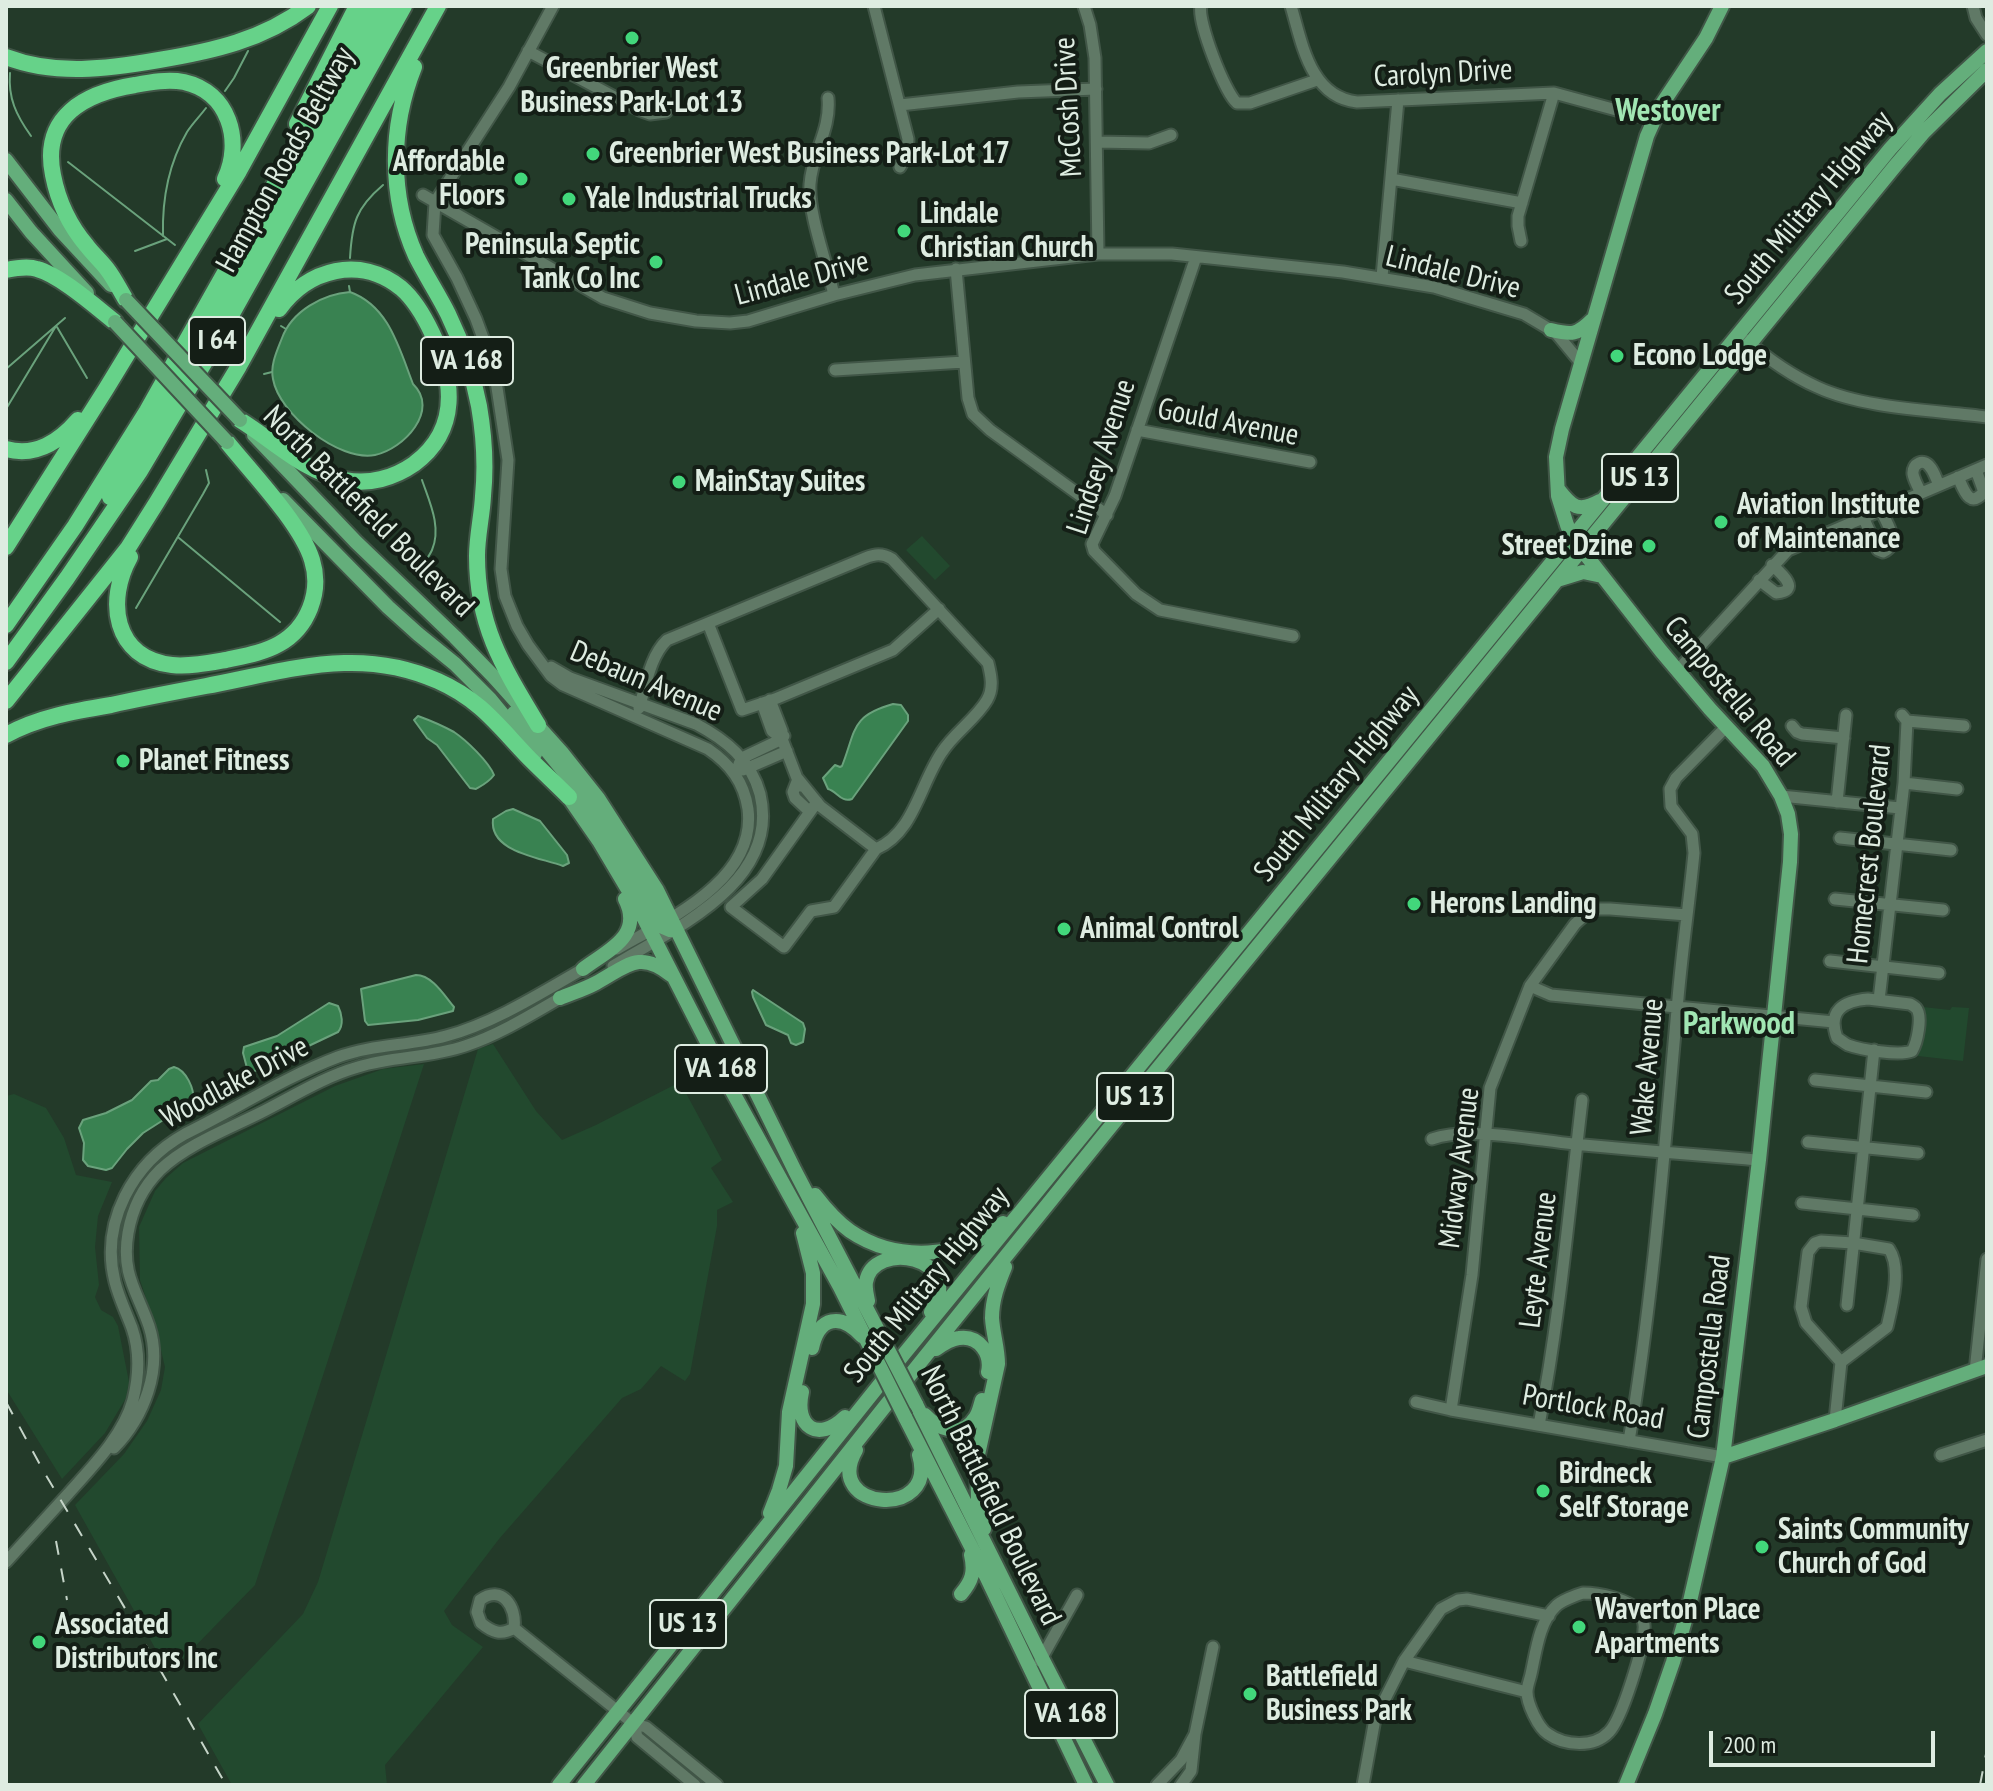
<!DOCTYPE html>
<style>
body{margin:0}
#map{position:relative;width:1993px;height:1791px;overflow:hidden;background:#233a29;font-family:"PT Sans Narrow",sans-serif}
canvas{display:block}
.frame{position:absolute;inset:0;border:8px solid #deece1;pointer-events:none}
.scale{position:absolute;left:1709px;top:1731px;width:226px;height:36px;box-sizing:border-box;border:4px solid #deece1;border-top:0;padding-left:10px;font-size:24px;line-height:28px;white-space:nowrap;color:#deece1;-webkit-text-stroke:6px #141e16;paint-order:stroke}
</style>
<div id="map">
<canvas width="1993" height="1791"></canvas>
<div class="frame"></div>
<div class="scale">200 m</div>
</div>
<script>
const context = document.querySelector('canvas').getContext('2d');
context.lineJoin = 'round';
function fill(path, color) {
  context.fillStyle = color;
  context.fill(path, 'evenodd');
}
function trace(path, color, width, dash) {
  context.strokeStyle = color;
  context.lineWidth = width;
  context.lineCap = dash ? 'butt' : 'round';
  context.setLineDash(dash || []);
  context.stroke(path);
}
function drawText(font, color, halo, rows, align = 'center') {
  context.font = font + ' "PT Sans Narrow",sans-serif';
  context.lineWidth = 8;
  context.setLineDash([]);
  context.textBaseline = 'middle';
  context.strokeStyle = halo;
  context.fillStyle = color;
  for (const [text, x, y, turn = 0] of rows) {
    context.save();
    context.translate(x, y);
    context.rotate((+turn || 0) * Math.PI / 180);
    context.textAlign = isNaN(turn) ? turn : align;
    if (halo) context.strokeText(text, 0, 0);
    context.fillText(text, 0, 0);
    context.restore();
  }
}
fill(new Path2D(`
 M922,536L950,566L935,580L906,550Z
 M1923,1007L1950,1010L1952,1007L1969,1008L1963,1061L1918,1056Z
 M493,1044L536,1111L562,1140L596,1125L680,1082L722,1160L711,1168L733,1202L717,1210V1226L690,1374L685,1381L661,1366L641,1389L622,1398L499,1539L444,1611L452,1625L483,1647L385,1765L387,1785H232L198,1724L303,1614L318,1582L478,1049Z
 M424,1064L255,1585L169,1673L75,1505L124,1454L147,1421L161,1390L165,1367L155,1325L140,1280L139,1227L155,1191L166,1178L183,1163L335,1086L383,1069Z
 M14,1094L46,1108L64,1138L76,1175L112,1182L98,1216L95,1247L99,1285L95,1297L101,1310L113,1317L118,1326L129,1382L126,1398L105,1433L62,1479L6,1389V1096Z`), '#22492e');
const water = new Path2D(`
 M350,292C389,306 399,348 413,384C440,410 404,449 375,455C339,462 279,414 273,379C270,365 277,351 282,338C292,311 323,294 350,292Z
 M893,704L901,705L908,715V721L852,799C841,803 837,791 828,789L823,778L835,765L840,767L842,766C856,731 850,716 893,704Z
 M418,716C429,720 443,726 454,732C466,740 489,762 494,775C489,782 483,785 476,789L470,788L437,745L427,738L414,720Z
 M513,809L540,821L567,855L569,863L563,866C539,857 489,852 493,819L506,811Z
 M416,975C432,975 444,995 454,1007L453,1011L418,1020L368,1025L365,1021L361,989Z
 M753,990L803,1023L805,1029L803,1042L796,1045L791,1043L788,1035L766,1025L753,997L752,992Z
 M329,1003L338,1006C342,1014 344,1025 338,1032L258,1070L254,1071L247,1068L243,1053L244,1047L277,1036Z
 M174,1067C186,1070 195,1089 193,1101L143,1133L127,1149L112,1168L106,1170L88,1166L83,1160L84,1143L79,1128L83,1120L106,1113L132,1100L151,1081L158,1080L169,1069Z`);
fill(water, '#398251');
trace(water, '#6aa27c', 2);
trace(new Path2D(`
 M10,73C8,98 16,115 31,136
 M225,91L234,78L248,51
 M68,162L175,245
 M163,236C162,200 169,163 187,132C192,124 200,116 206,108
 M135,251L167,239
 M350,258C352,223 356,208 383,185
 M349,286L350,292
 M281,326L286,329
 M57,327L87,378
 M6,369L65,318
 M264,374L272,372
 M6,409L56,326
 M179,538L280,622
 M418,572C422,565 429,557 432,550C442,527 429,501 422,480
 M136,608L203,494L209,483L206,470`), '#6aa27c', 2);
const minor = new Path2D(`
 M553,6L509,87L435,202L433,235L457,278L476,319L494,368L508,460L501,569L505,596L517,626L528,645L551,676L563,685L708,749C730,764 744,782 748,809C757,880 667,920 617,949
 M874,6L908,139L907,154L900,167
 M1084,6L1090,25L1095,58L1098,254
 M1201,6C1197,21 1225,93 1237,103H1250L1317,80
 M1291,6C1302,43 1310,97 1357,102L1554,93L1653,120
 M1973,6L1976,18L1987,35
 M528,51L639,110L650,114L666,112
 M828,98C831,130 812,153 810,184C808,214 827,263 834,295
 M900,105L1018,92L1096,89
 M1097,142L1149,143L1171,135
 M1391,179L1522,203
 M423,195L603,298L650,313L696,321L730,323L748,321L834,295L915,275L1098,254H1172L1343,272L1434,287L1524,314L1556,333L1580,362
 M1521,241L1518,226V216L1554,93
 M1196,257L1115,496L1092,544L1094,551L1136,594L1160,610L1293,636
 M956,269L968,398L973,414L990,430L1107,515
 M1382,277L1398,100
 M1746,340C1768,359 1790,375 1817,387C1864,409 1935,410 1987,417
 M835,370L964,362
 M1137,430L1310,462
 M1958,477C1964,490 1969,509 1984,492L1976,470
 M1921,493C1918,487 1914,480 1913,474C1912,463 1924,458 1930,467C1934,471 1936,479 1939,485
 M1863,517L1878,550L1883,552C1902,543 1887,525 1881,510
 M1759,580L1776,593C1802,591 1781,573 1772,565
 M708,623L742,710L775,699L893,650L939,609
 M551,667L570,678L696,724C726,740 751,760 760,794C781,883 673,929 613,966
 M1678,670L1788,550L1987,465
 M770,700L782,731V739L800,786
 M762,703L772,731L782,739
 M639,708C646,686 650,656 667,640L865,558C875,554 882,553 892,559L988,663C991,675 994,688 987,700C976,719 954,733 942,752C920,784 914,833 876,849L820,806L798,779
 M1907,721L1964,726
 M1792,726L1797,732L1802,734L1844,738
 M739,764L742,758L782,739L784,736
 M743,770L787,751
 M798,779L793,792L795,798L809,811
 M1904,783L1957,789
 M1781,796L1900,808
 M817,802L762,879L731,907L784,947L811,911L834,907L876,849
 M1837,802L1846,715
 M1840,838L1951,850
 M1835,899L1943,910
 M1830,961L1939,973
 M1530,986L1551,995L1834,1022
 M1868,999L1910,1004C1912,1005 1914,1006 1916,1008C1923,1016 1917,1043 1912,1051C1899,1056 1862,1050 1848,1045C1844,1043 1841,1040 1837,1038C1827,1010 1844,1001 1868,999Z
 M1879,1000L1904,783L1907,721L1902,715
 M1815,1080L1926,1092
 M1432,1139C1470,1126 1533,1140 1574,1144C1636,1150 1698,1155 1759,1160
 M1808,1142L1918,1153
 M1802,1203L1913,1215
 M1847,1305L1874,1050
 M1975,1371L1987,1259
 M1416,1402L1451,1410L1723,1457
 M1451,1410L1472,1275L1490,1088L1530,986L1575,924L1586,914L1598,909H1610L1687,915
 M1835,1420L1841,1362L1887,1327C1892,1306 1902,1268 1889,1249L1853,1243L1821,1241L1815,1243L1808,1252L1801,1307L1806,1323L1841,1362
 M1539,1425C1560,1318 1569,1209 1582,1100
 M1629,1441C1653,1298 1664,1154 1677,1010C1681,958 1689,905 1694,853L1692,834L1671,806L1670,789L1676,778L1727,726
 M114,1448C144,1417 163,1369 149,1326C137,1291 121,1274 128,1233C132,1210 143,1187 160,1170C186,1145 228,1129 260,1113C292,1097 323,1077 358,1067C393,1056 430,1058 465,1046C501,1034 534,1013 567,994
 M1941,1455L1987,1440
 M6,1562C27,1539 47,1517 68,1494C92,1467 123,1436 133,1400C139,1376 140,1351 132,1328C126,1312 119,1298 115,1282C100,1222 133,1163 185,1134C236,1109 285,1077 338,1057C373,1044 410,1046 446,1036C495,1023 544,991 588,966
 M1583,1593C1598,1593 1630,1599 1639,1612C1642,1617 1645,1623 1644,1629C1644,1647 1622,1719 1609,1732C1594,1748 1565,1746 1548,1734C1538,1728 1527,1703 1527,1692C1527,1686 1530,1679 1531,1674C1536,1652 1539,1622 1556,1606C1561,1601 1576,1595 1583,1593Z
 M514,1628C501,1636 492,1632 481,1623L477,1612L480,1600C502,1584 517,1607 514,1628L634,1724L646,1727L717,1785
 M1040,1661L1077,1595
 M1404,1661L1527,1692
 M634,1724L637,1737L695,1785
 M1195,1734L1213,1647
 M1157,1785L1181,1760L1195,1734L1191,1771L1181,1785
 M1363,1785L1375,1719L1404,1661L1441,1609L1458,1600L1467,1599L1549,1616`);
const major = new Path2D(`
 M6,160L60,230L111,285
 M6,200L31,232L87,293
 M1551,330C1572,335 1577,335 1592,320
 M254,435L356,542L455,637L493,676L563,754L598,798L657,890L795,1171L883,1340
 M1558,489C1572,507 1578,513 1600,501
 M283,500L388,607L418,634L455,664L490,699L535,754
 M1557,580L1583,572L1602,576
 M514,713C553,756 590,802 620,851C635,876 647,903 663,927L670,930L676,929
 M563,789L599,841L637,905L731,1089L840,1287L873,1353
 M583,969C608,950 644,936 625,899
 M560,998C572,993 585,989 596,983C626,967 639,949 671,975
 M815,1195C825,1208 836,1221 850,1231C895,1262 962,1260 1003,1223
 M868,1301C867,1295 865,1288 866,1282C873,1239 967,1256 931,1312
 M812,1348C819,1316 841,1313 862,1336
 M936,1349C943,1344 950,1339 959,1338C979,1335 992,1354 988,1372
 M802,1392C794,1427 818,1443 845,1417
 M916,1404L1042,1658L1107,1785
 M925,1415C938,1429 962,1439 975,1418C979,1413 980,1406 982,1400
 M905,1417L986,1576L1086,1785
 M856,1450C821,1511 939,1520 919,1455
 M1723,1457L1835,1420L1987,1366
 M770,1513L779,1490L786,1466L789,1412L813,1304V1273L803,1233
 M984,1529L978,1500L977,1459L998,1364C998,1348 993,1334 992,1318C992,1300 998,1284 1005,1267
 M961,1594C972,1581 975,1572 971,1555
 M559,1785L904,1354L1890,149L1940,94L1987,51
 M584,1785L886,1405L1106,1132L1895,166L1924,132L1987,70
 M1626,1785L1655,1714L1673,1662L1688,1610L1723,1457L1759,1160L1790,862L1791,834L1788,814L1781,796L1763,766L1710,709L1661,651L1582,550L1572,537L1567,525L1558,496L1556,457L1562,429L1647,136L1660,107L1706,38L1722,6`);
const highway = new Path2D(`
 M6,57C56,76 107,69 159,60C213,51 263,40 308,6
 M414,67C390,127 389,196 416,256C426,276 438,294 448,314C462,343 473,374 479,406C484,435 486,466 483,496C482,516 477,536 477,556C477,626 503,667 538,725
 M297,124L357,6
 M6,270C16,268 28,266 37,269C60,275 96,307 115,322
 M126,300C120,290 114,278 107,269C101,261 93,254 87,246C70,226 58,201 53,175C41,116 85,93 135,85C151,82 168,79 184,82C229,92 243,141 225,179
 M240,420C274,441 304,472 345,480C369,485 394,478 414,464C460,430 454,379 432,333C424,316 415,300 401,288C360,255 308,269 279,309
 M6,449C36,457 59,442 78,420
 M110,497L165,408L389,6
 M6,547L106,389L239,171L330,6
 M130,557C106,600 113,658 172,665C189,667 209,663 226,660C244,656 263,653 279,644C308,628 322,592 312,560C301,524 252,473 227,442
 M6,625L75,526L147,411L375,6
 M6,662L67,578L140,471L206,360L404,6
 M6,701L128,548L157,502L239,366L438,6
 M6,735C39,717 75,711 111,705C142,698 174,692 206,686C249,678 301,664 344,663C376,662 409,668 438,681C481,700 499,727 530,759C543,772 556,784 569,797`);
trace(minor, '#415647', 15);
trace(major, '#415647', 18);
trace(highway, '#415647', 20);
trace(minor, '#607966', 11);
trace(major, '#64ae7b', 14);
trace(highway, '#66d289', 16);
trace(new Path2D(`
 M6,1402L44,1472L126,1610L226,1785
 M56,1541L67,1600
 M1980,1785L1987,1749`), '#c5d4c8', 2, [14, 14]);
const majorBridge = new Path2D(`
 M126,300L240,420
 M115,322L227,442
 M883,1340L916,1404
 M873,1353L905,1417`);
trace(majorBridge, '#415647', 18, []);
trace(majorBridge, '#64ae7b', 14);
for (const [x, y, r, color] of [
 [632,38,8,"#42d77b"],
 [593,154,8,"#42d77b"],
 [521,179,8,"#42d77b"],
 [569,199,8,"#42d77b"],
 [904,231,8,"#42d77b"],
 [656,262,8,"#42d77b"],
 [1617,356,8,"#42d77b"],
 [679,482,8,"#42d77b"],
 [1721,522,8,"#42d77b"],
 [1649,546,8,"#42d77b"],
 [123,761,8,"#42d77b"],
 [1414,904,8,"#42d77b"],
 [1064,929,8,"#42d77b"],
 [1543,1491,8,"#42d77b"],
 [1762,1547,8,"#42d77b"],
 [1579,1627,8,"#42d77b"],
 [39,1642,8,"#42d77b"],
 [1250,1694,8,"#42d77b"]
]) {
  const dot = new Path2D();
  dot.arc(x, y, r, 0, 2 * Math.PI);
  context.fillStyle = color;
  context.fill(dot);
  trace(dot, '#141e16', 3);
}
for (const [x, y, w] of [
 [217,341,56],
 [467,361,92],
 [1640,478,76],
 [721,1069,92],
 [1135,1097,76],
 [688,1624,76],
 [1071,1714,92]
]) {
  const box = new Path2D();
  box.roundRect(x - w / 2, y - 24, w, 48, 6);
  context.fillStyle = '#141e16';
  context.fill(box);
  trace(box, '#deece1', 2);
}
drawText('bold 28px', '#deece1', null, [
 ["I 64",217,341],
 ["VA 168",467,361],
 ["US 13",1640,478],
 ["VA 168",721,1069],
 ["US 13",1135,1097],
 ["US 13",688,1624],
 ["VA 168",1071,1714]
]);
drawText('bold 30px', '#deece1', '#141e16', [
 ["Greenbrier West",632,69,"center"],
 ["Business Park-Lot 13",632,103,"center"],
 ["Greenbrier West Business Park-Lot 17",609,154],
 ["Affordable",505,162,"right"],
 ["Floors",505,196,"right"],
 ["Yale Industrial Trucks",585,199],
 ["Lindale",920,214],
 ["Christian Church",920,248],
 ["Peninsula Septic",640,245,"right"],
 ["Tank Co Inc",640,279,"right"],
 ["Econo Lodge",1633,356],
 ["MainStay Suites",695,482],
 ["Aviation Institute",1737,505],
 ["of Maintenance",1737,539],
 ["Street Dzine",1633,546,"right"],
 ["Planet Fitness",139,761],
 ["Herons Landing",1430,904],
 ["Animal Control",1080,929],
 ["Birdneck",1559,1474],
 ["Self Storage",1559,1508],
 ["Saints Community",1778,1530],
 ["Church of God",1778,1564],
 ["Waverton Place",1595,1610],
 ["Apartments",1595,1644],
 ["Associated",55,1625],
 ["Distributors Inc",55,1659],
 ["Battlefield",1266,1677],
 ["Business Park",1266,1711]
], 'left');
drawText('30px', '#deece1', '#141e16', [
 ["Carolyn Drive",1443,74,-3],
 ["McCosh Drive",1069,107,-93],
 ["Hampton Roads Beltway",286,160,-61],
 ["South Military Highway",1809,208,-50],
 ["Lindale Drive",1453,273,14],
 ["Lindale Drive",802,279,-15],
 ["Gould Avenue",1228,423,11],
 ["Lindsey Avenue",1102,457,-72],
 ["North Battlefield Boulevard",368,512,45],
 ["Debaun Avenue",646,682,23],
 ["Campostella Road",1729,692,50],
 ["South Military Highway",1337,784,-51],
 ["Homecrest Boulevard",1870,854,-84],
 ["Wake Avenue",1648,1067,-85],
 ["Woodlake Drive",235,1083,-28],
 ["Midway Avenue",1460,1168,-83],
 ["Leyte Avenue",1539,1260,-83],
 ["South Military Highway",927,1285,-51],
 ["Campostella Road",1710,1347,-83],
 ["Portlock Road",1593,1408,10],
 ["North Battlefield Boulevard",990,1496,64]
]);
drawText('bold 32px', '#a1e6b3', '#141e16', [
 ["Westover",1668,112],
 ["Parkwood",1739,1025]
]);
</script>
